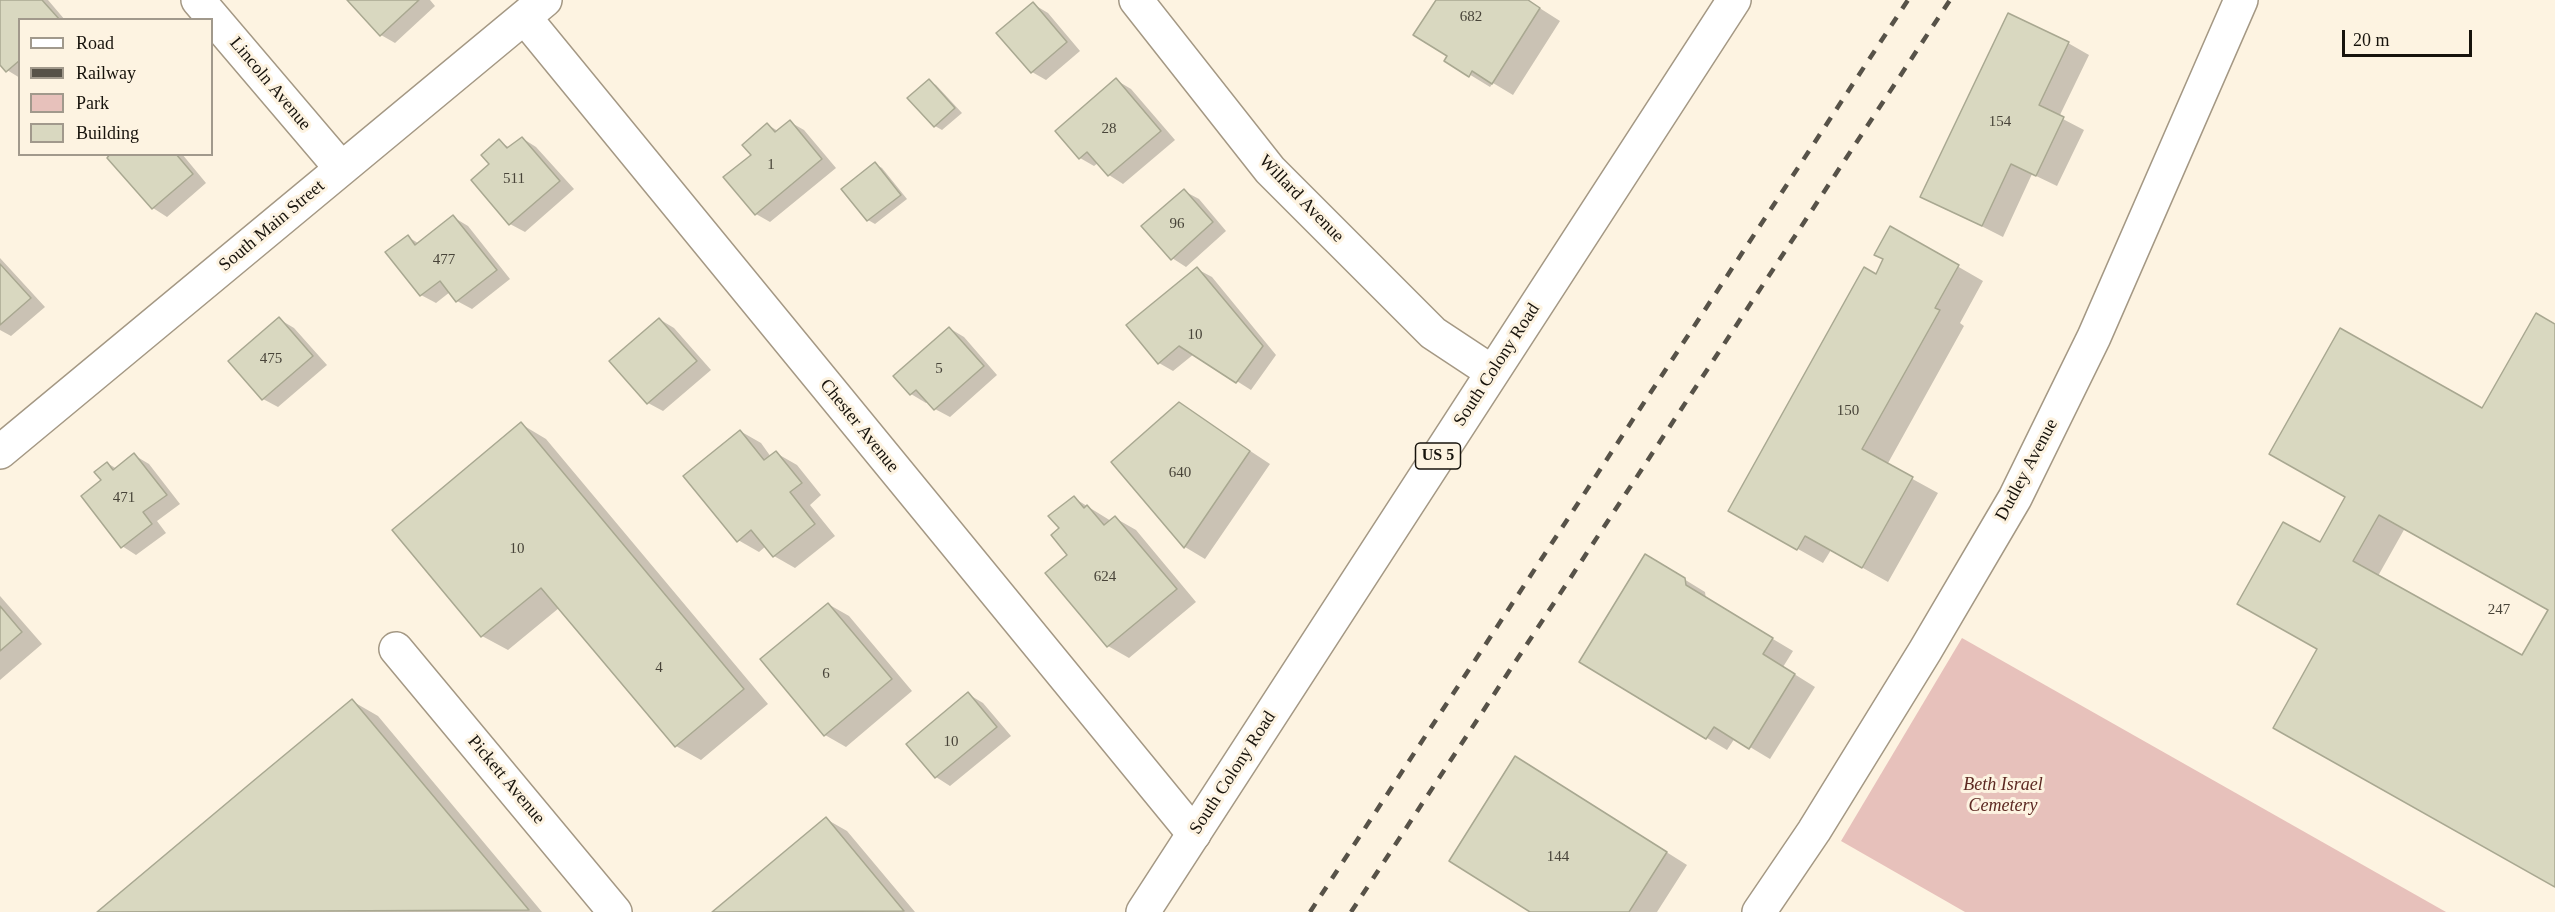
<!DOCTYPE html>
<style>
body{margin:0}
#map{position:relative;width:2555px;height:912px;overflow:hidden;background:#fdf3e1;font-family:Georgia,serif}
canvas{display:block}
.legend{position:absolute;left:18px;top:18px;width:195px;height:138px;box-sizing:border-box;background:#fdf3e1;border:2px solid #a1998c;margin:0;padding:8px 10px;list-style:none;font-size:18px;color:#17130c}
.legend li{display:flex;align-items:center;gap:12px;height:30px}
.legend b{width:30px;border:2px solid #a1998c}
.scale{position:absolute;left:2342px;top:30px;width:130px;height:27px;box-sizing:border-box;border:3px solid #17130c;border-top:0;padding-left:8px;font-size:18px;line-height:21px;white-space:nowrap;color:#17130c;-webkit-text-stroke:4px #fdf3e1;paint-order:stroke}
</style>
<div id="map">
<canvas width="2555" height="912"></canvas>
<ul class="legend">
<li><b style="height:8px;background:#fff"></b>Road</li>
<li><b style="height:8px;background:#575248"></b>Railway</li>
<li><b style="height:16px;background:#e7c1bb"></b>Park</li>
<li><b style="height:16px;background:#d9d8c0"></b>Building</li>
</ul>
<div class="scale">20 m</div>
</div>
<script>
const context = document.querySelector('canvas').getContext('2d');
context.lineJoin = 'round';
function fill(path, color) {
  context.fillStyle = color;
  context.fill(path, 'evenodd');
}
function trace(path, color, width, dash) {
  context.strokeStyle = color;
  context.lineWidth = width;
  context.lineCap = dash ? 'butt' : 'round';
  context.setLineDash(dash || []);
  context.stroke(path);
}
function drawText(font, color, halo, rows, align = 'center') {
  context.font = font + ' Georgia,serif';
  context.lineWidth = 6;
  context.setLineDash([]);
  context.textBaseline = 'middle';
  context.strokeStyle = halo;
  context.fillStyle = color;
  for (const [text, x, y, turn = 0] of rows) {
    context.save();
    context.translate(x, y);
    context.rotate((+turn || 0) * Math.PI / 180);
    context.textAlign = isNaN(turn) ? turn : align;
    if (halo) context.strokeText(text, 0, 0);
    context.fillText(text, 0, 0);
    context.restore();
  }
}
fill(new Path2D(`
 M1962,638L2446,912H1965L1841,841Z`), '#e7c1bb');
fill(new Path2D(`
 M0,0H48L65,20H20V78L7,70L0,63Z
 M349,0H430L435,6L395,43L381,35Z
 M1437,0H1527L1560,21L1513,95L1493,83L1490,87L1446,60L1449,55Z
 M1033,4L1048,13L1080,51L1046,80L1032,72Z
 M2068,43L2089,55L2059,117L2084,130L2057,186L2032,174L2003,237L1922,196Z
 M1116,80L1131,89L1175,140L1123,184L1109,175L1098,163L1094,166L1080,158Z
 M929,81L936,85L962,113L942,130L935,126L910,98Z
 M790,122L804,130L836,168L770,222L756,214L753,155L768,125L778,131Z
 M522,138L536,147L574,189L525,232L510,224L491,164L499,141L510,148Z
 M113,154H182L206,183L167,217L153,208Z
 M875,164L882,168L907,199L875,224L868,220Z
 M1184,191L1199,199L1226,231L1186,267L1172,258Z
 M453,217L468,226L510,279L472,309L457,301L450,292L436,303L421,295L388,253L408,237L418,243Z
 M1891,228L1983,281L1960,323L1964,326L1887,465L1938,493L1888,582L1831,550L1823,563L1730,511L1876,276L1885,259Z
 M0,258L45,307L11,336L0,330Z
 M1197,269L1212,277L1276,355L1251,390L1194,354L1173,371L1159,363Z
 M279,319L294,328L327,365L278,407L263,399Z
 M659,319L674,328L711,370L663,411L648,403Z
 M2555,326V885L2319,649L2320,544L2483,410ZM2405,528L2550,610L2523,657L2378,576Z
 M949,328L964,337L997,375L950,417L935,409L928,401L926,403L911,394L895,376Z
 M1179,404L1270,464L1205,559L1185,547L1113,463Z
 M521,424L546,439L768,704L701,760L676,746L559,608L508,650L482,636Z
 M740,431L761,443L771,457L776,453L797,465L821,495L810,505L835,536L795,568L774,556L766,546L759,552L738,540Z
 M134,455L149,464L180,504L157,521L166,533L136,555L122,546L103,481L107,463L117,469Z
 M1074,498L1111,521L1115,518L1136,530L1196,602L1129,658L1108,646L1069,556L1061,529Z
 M1666,568L1705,592L1706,599L1793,651L1783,667L1815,687L1770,759L1735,738L1727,750L1707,738Z
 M0,596L42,644L0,680Z
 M828,604L849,616L912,691L846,747L825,735Z
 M968,694L983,703L1011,736L950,786L936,777Z
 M352,701L378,716L542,912H99Z
 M1536,770L1687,865L1657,912H1533Z
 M826,819L847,831L915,912H714Z`), '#0003');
const building = new Path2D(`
 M0,0H42L60,20H20V60L6,72L0,65Z
 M347,0H419L380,36Z
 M1436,0H1528L1540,8L1492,84L1472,71L1469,77L1444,61L1447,56L1413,35Z
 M1033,2L1067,42L1031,73L996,33Z
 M2008,13L2069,42L2039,105L2064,117L2036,176L2011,164L1982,226L1920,197Z
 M1116,78L1161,131L1108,176L1087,152L1079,159L1055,131Z
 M929,79L955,108L934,127L907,98Z
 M790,120L822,159L755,215L723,177L751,155L742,145L767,123L775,132Z
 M522,137L560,181L509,225L471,180L489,164L481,155L499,139L507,148Z
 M110,154H176L193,174L152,209L107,158Z
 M875,162L901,195L867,221L841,189Z
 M1184,189L1213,222L1171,260L1141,226Z
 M453,215L497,270L456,302L440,281L420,296L385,252L408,235L415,245Z
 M1890,226L1959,265L1935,308L1940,310L1862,449L1913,477L1862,568L1805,536L1797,550L1728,511L1864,267L1876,274L1883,259L1874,255Z
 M0,264L31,298L0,325Z
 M1197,267L1263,346L1236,383L1179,346L1158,364L1126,325Z
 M2536,313L2555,324V887L2273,728L2317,649L2237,604L2283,522L2320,542L2345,497L2269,454L2340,328L2482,408ZM2379,515L2548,610L2522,655L2353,561Z
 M279,317L313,356L262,400L228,361Z
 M659,318L697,361L647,404L609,361Z
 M949,327L984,366L934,410L916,390L910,395L893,376Z
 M1179,402L1250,451L1184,548L1111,462Z
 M521,422L744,689L675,747L541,588L481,637L392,530Z
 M740,430L764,460L776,451L802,483L790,492L815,524L773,557L751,530L737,542L683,476Z
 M134,453L167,495L143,512L152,524L121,548L81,496L101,480L94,472L107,462L113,470Z
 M1074,496L1084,508L1087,505L1104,525L1115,516L1177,589L1107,647L1045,573L1067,555L1051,535L1059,528L1048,516Z
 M1645,554L1685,578L1686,585L1773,638L1763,654L1795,674L1749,749L1714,727L1706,739L1579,662Z
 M828,603L892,679L824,736L760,659Z
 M0,606L22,632L0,651Z
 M968,692L997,727L935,778L906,744Z
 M352,699L529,910L97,912L252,782Z
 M1515,756L1667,852L1629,912H1530L1449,861Z
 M826,817L904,911L712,912Z`);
fill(building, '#d9d8c0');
trace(building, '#a9a891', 1.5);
const minor = new Path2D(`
 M198,0L341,168
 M1136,0L1270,170L1433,333L1492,372
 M525,18L1194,834
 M0,452L545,0
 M396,649L615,912
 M1759,912L1814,831L1925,651L2015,498L2094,337L2241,0`);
const major = new Path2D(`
 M1143,912L1734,0`);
trace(minor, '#a49884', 36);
trace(major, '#a49884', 36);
trace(minor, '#fff', 33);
trace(major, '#fff', 33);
trace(new Path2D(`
 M1310,912L1908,0
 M1351,912L1950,0`), '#575248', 4.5, [10, 10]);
drawText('15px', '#484439', null, [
 ["682",1471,17],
 ["154",2000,122],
 ["28",1109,129],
 ["1",771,165],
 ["511",514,179],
 ["96",1177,224],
 ["477",444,260],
 ["10",1195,335],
 ["475",271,359],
 ["5",939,369],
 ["150",1848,411],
 ["640",1180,473],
 ["471",124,498],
 ["10",517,549],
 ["624",1105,577],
 ["247",2499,610],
 ["4",659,668],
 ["6",826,674],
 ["10",951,742],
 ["144",1558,857]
]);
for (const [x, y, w] of [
 [1438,456,45]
]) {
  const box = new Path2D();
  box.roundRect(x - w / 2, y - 13, w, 26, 4.5);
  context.fillStyle = '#fdf3e1';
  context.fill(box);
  trace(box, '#17130c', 1.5);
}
drawText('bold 16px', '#17130c', null, [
 ["US 5",1438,456]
]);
drawText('18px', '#17130c', '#fdf3e1', [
 ["Lincoln Avenue",270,84,50],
 ["Willard Avenue",1301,199,46],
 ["South Main Street",272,226,-40],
 ["South Colony Road",1497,365,-57],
 ["Chester Avenue",859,426,51],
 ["Dudley Avenue",2027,470,-62],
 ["South Colony Road",1233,773,-57],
 ["Pickett Avenue",506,780,50]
]);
drawText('italic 18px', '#5d2922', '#fdf3e1', [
 ["Beth Israel",2003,785],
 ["Cemetery",2003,806]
]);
</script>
